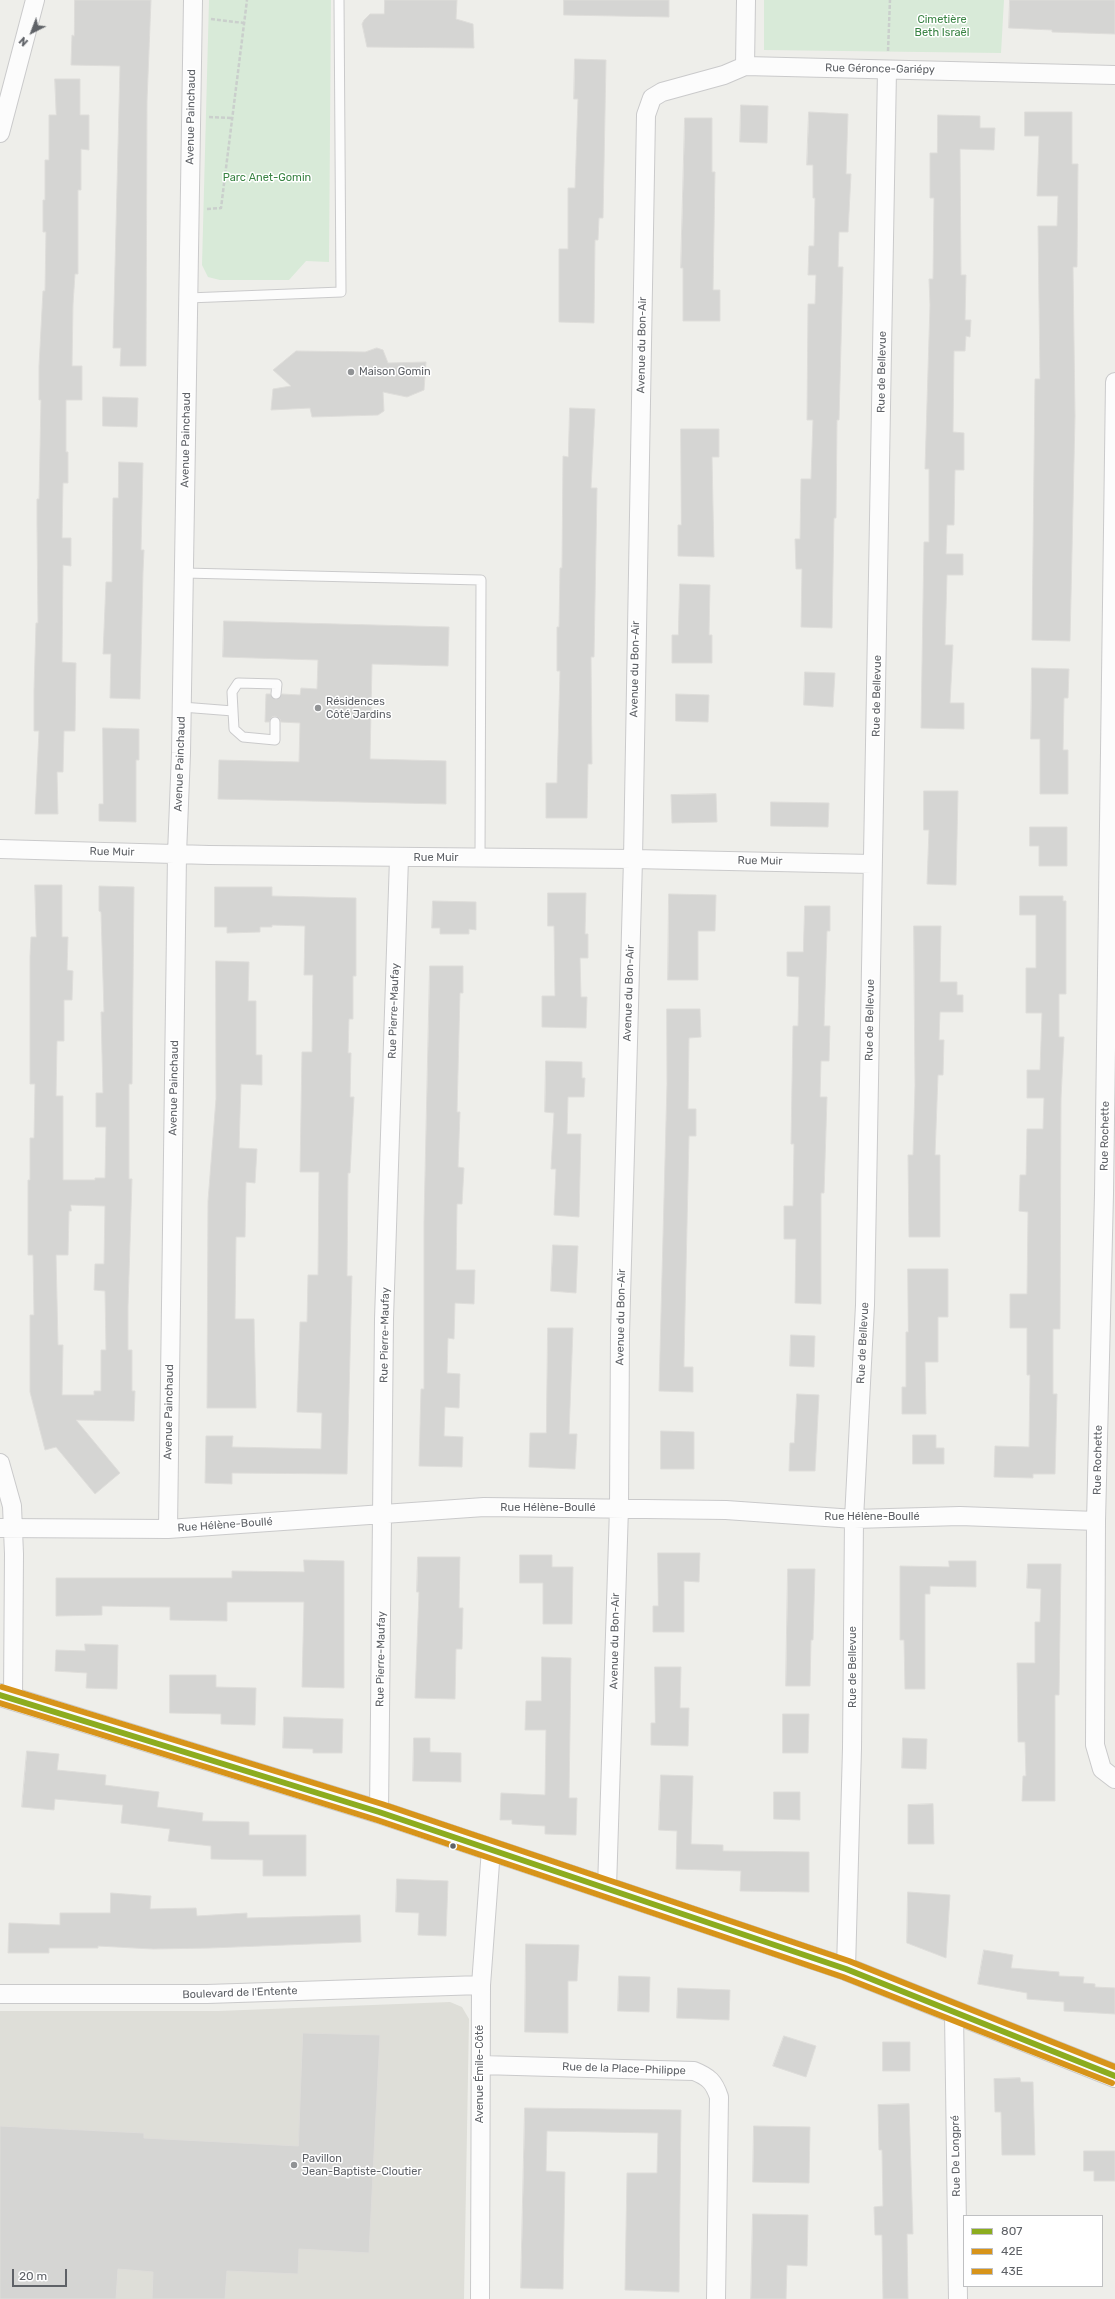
<!DOCTYPE html>
<meta charset="utf-8">
<style>
body{margin:0}
#map{position:relative;width:1115px;height:2299px;overflow:hidden;background:#eeeeea;font-family:Rubik,sans-serif}
canvas{display:block}
.legend{position:absolute;left:963px;top:2215px;width:140px;height:72px;box-sizing:border-box;background:#fff;border:1px solid #bfc0c2;margin:0;padding:5px 7px;list-style:none;font-size:12px;color:#5f6267}
.legend li{display:flex;align-items:center;gap:8px;height:20px}
.legend b{width:20px;border:1px solid #bfc0c2}
.north{position:absolute;left:12px;top:12px;width:40px;height:40px;-webkit-text-stroke:3px #fff;paint-order:stroke;rotate:222deg;font-size:11px;font-weight:700;line-height:16px;text-align:center;color:#5f6267}
.north::after{content:'';display:block;margin:auto;width:14px;height:18px;background:#5f6267;clip-path:polygon(50% 0,100% 100%,50% 72%,0 100%)}
.scale{position:absolute;left:12px;top:2269px;width:55px;height:18px;box-sizing:border-box;border:2px solid #5f6267;border-top:0;padding-left:5px;font-size:12px;line-height:14px;white-space:nowrap;color:#5f6267;-webkit-text-stroke:3px #fff;paint-order:stroke}
</style>
<div id="map">
<canvas width="1115" height="2299"></canvas>
<ul class="legend">
<li><b style="height:5px;background:#8cac1f"></b>807</li>
<li><b style="height:5px;background:#d7941a"></b>42E</li>
<li><b style="height:5px;background:#d7941a"></b>43E</li>
</ul>
<div class="north">N</div>
<div class="scale">20 m</div>
</div>
<script>
const context = document.querySelector('canvas').getContext('2d');
context.lineJoin = 'round';
function fill(path, color) {
  context.fillStyle = color;
  context.fill(path, 'evenodd');
}
function trace(path, color, width, dash) {
  context.strokeStyle = color;
  context.lineWidth = width;
  context.lineCap = dash ? 'butt' : 'round';
  context.setLineDash(dash || []);
  context.stroke(path);
}
function drawText(font, color, halo, rows, align = 'center') {
  context.font = font + ' Rubik,sans-serif';
  context.lineWidth = 3;
  context.setLineDash([]);
  context.textBaseline = 'middle';
  context.strokeStyle = halo;
  context.fillStyle = color;
  for (const [text, x, y, turn = 0] of rows) {
    context.save();
    context.translate(x, y);
    context.rotate((+turn || 0) * Math.PI / 180);
    context.textAlign = isNaN(turn) ? turn : align;
    if (halo) context.strokeText(text, 0, 0);
    context.fillText(text, 0, 0);
    context.restore();
  }
}
fill(new Path2D(`
 M450,2002L462,2007L469,2019L464,2299H0V2011H218Z`), '#deded8');
fill(new Path2D(`
 M209,0H331L329,262L306,261L289,280H220L208,277L202,265Z
 M764,0H1004L1001,53L764,50Z`), '#d8ead8');
const building = new Path2D(`
 M75,0H151L147,101L146,366H120L121,348H113L120,66L71,65L72,35L74,36Z
 M385,0H457L456,19L473,24L474,48L367,47L362,24L364,20L370,14H384Z
 M564,0H669V17L564,15Z
 M1010,0H1115V34L1052,32V30L1009,28Z
 M575,59L606,60L603,218H599L598,240H595L594,323L559,322V249H568V188H575L578,99H574Z
 M55,79H80V115H89V150L81,149V190H78V274H75L73,304L72,366H82V400H66V452H68V483H63L62,538H71V566L63,565L62,662L76,663L75,731H64L63,772H57L58,814H35L39,731H34V690L36,623H38L37,525V499H39L41,400H39V366L43,291H45L46,232H43V200H45V160H49V115H56Z
 M741,105L768,106L767,143L740,142Z
 M809,112L848,114L846,174H851L848,232H839L838,267H843L839,420H837L836,518H834L832,628L801,627L802,569H796L795,539H800L801,479H811L813,420H807L808,304H815L816,275H808L809,246H814L815,198H813V165H807Z
 M1025,112H1072V164H1078L1077,267H1073L1075,416L1070,641L1032,640L1035,379H1040L1038,226H1057L1058,196H1037L1039,136H1025Z
 M938,115L980,116V128H995L994,150L960,149L961,275H966L965,320H971L970,337L966,336L965,351H954L953,432L964,433V470H955L954,525H947L946,554H963V575H947L945,645H953L950,703H964V729L921,728L924,542H929V469H925L930,305L929,279H933L934,198H930V153H937Z
 M685,118H712V172H715L713,290H720V321H683V268H681Z
 M377,348L383,350L388,363L426,362L424,390L407,397L383,392L384,411L378,415L312,417L310,408L271,410L273,389L291,386L273,370L296,351L365,352Z
 M103,397L138,398L137,427L103,426Z
 M570,408L595,409L591,488H597L594,657H591L592,764H588L587,818H546V783H557L560,671H557V627H559L560,568H562L563,456L568,457Z
 M681,429H719V457H712L714,557L678,556V525H681Z
 M119,462L143,463L141,550H144L143,572L140,699L110,698L111,654H103L106,582H112L113,498H118Z
 M680,584L710,585L709,635H712V663H672V635H678Z
 M224,621L449,627L448,666L372,664L370,759L446,761V804L218,799L219,760L299,762L300,723L281,722L280,719L275,716L272,717L269,722H265L266,694H270L276,700L282,694L300,695L301,688L317,689L318,660L223,657Z
 M1032,668L1069,669L1068,698H1064L1063,750H1068V794H1040V739H1031Z
 M805,672L835,673L833,707L804,705Z
 M676,694L709,695L708,722L676,721Z
 M103,728L139,729V760H136V822L99,821V804H103Z
 M924,791H958L956,885L927,884L929,830H924Z
 M716,794L717,822L672,823L671,795Z
 M771,802L829,803L828,827L771,826Z
 M1030,827H1067V866H1039V846H1030Z
 M35,885H62V937H68L67,970L73,971L72,1000H64V1041H57L56,1096H63V1180H95V1178H105L106,1127H96V1093H103L101,1012H104L101,912L99,911V886L134,887L132,1084H129V1179H132L128,1306V1350H132V1391H135L134,1421L76,1420L120,1473L95,1494L56,1447L45,1450L30,1392V1315H34L33,1255H28V1180H30V1138H34L35,1084H30V956L31,937H36ZM71,1205L105,1206L104,1264H95L94,1290L105,1291L106,1350H101V1391H94V1395H62L63,1345H58L56,1255H68L69,1211H71Z
 M215,887H272V896L356,898V976H353V1019H349L348,1053H351L350,1097H354L350,1173H348L347,1276H352L347,1474L232,1473V1484L205,1483L206,1436H233L232,1447L321,1449L322,1413L297,1412L300,1322H307L308,1275H318L319,1172H300L302,1052H312L313,975H304L305,926L272,925V927H260V932L227,933V927H215Z
 M548,893H586L585,934H588V958H580L581,997H587L586,1028L542,1027V996H555L554,926H548Z
 M669,894L716,895L715,931H698V980H668Z
 M1020,896H1063V901H1066V994H1059V1037H1064L1061,1098L1060,1329H1053V1394H1057L1055,1474H1033V1478L994,1477L995,1446L1029,1447L1030,1375H1027V1328H1010V1294H1027L1028,1212L1019,1211L1020,1175H1026L1027,1129H1043L1044,1098H1027V1070H1040L1042,1013H1026V968H1036V915H1020Z
 M433,901L476,902V930L469,929V934H440V928H432Z
 M805,906H830V931H827L824,1026H830L829,1061H821L820,1097H827L824,1193H821V1304L795,1303L796,1239H784V1206H793L794,1144H791L793,1026H798L799,977L787,976V952H803Z
 M914,926H941L940,982H957V995H963V1012H940L939,1040H944L943,1075H938L935,1155H940V1237H909L908,1155H913L915,1086Z
 M216,961L249,962L248,1001H256V1055H262V1085L241,1084L239,1148L257,1149L255,1183L246,1182L245,1237H236L235,1319H254L256,1408H207L208,1201L216,1099Z
 M430,966H463V993H460L457,1112H460L458,1167L464,1168L462,1204H457L456,1270H475L474,1304L455,1303L454,1339L448,1338L447,1373L460,1374L459,1408L445,1407L444,1436L463,1437L462,1467L419,1466L421,1389H424V1221Z
 M667,1009H700L701,1037L689,1038L688,1109H696V1136H689L684,1359V1367H693V1392L659,1391L667,1084Z
 M546,1061L582,1062V1078H585L584,1097H568L567,1134H581L579,1217L554,1215L556,1169H551L554,1113L545,1112Z
 M553,1245L578,1246L576,1293L551,1291Z
 M908,1269H948V1317H938V1362H925L926,1414H902V1387H906V1332H908Z
 M548,1328H573L569,1434H577L575,1469L529,1467L530,1433H546Z
 M791,1335L815,1336L814,1367L790,1366Z
 M797,1394L819,1395L815,1471H789L790,1443H794Z
 M661,1431L694,1432V1469H661Z
 M913,1435H936V1448H944V1464H913Z
 M658,1553H700L699,1582L684,1581V1632H653V1606H658Z
 M520,1555H552V1567H573L572,1624H543V1583H520Z
 M418,1557H460L459,1608H463L462,1649H456L455,1699L415,1698L419,1592H417Z
 M304,1560L344,1561V1688L302,1687L304,1602H227V1621L170,1620V1607L102,1606V1615L56,1616V1578H232V1571L304,1572Z
 M949,1561H976V1587L930,1586V1594H925V1689H905L904,1640H900V1566L949,1567Z
 M1028,1564H1061L1059,1695H1055V1801H1022L1023,1776H1026L1025,1742H1018L1017,1663H1035V1622H1040L1041,1589L1027,1588Z
 M788,1569H815L813,1640H811L810,1686H786Z
 M85,1644L118,1645L117,1689L86,1688L87,1673L55,1671L56,1650L85,1651Z
 M542,1657L571,1658L569,1798H577L576,1835L545,1834V1826L512,1824V1820H500L501,1793L545,1795L546,1730H525L526,1701H541Z
 M655,1667H681L680,1708H689L688,1746L651,1745V1723H655Z
 M170,1675H216V1687L256,1688L255,1725L221,1724V1714L170,1713Z
 M783,1714H809L808,1753H783Z
 M284,1717L343,1719L342,1753H313V1749L283,1748Z
 M414,1738H430V1752L461,1753V1782L413,1781Z
 M903,1738L927,1739L926,1769L902,1768Z
 M27,1751L59,1754L57,1770L106,1775L105,1785L159,1792L157,1807L203,1813L202,1821L249,1822V1835H306V1876H263V1860L211,1859V1846L168,1841L170,1829L121,1823L123,1805L55,1799L54,1810L22,1807Z
 M661,1775L693,1776L691,1844L723,1845V1851L809,1852V1892L740,1891L741,1871L676,1869L677,1831L659,1830Z
 M774,1792H800V1820L774,1819Z
 M933,1804L934,1844H908V1805Z
 M397,1879L448,1881L446,1936L418,1935L419,1913L396,1912Z
 M908,1892L950,1895L946,1958L907,1943Z
 M111,1893L151,1896L150,1909L196,1908L197,1916L247,1913V1918L360,1915L361,1942L210,1948L153,1949L98,1946V1948H49V1953H8L9,1923L60,1925V1913H110Z
 M526,1944L579,1945L577,1981H568V2033L525,2032Z
 M984,1950L1013,1955L1011,1968L1059,1972V1976L1084,1977L1083,1983L1095,1984V1987L1115,1988V2014L1064,2011V2002L1027,1999V1993L978,1984Z
 M619,1976L650,1977L649,2012L618,2011Z
 M678,1988L730,1990L729,2020L677,2018Z
 M303,2033L380,2035L369,2253L299,2249L298,2274L227,2271L225,2299H152L153,2272L118,2269L116,2299H0V2126L144,2133V2138L298,2146Z
 M784,2036L816,2046L806,2077L773,2066Z
 M883,2042H910V2071H883Z
 M1020,2078L1021,2082H1033L1035,2155H1002L1001,2112H995L994,2079Z
 M909,2104L913,2234H907L908,2299H883L882,2235H875L874,2207L883,2206L882,2150H879L878,2105Z
 M525,2108L681,2110L679,2292L625,2290L627,2173H657L658,2133L547,2131L546,2171L565,2172L563,2289L521,2288Z
 M754,2126L810,2127L809,2183L753,2182Z
 M1084,2151H1115V2181H1094V2171H1084Z
 M753,2214L808,2215L807,2266L787,2265L786,2299H751Z`);
fill(building, '#d5d5d3');
trace(building, '#deddda', 1);
const service = new Path2D(`
 M188,298L341,292L339,0
 M184,573L481,580L480,858
 M182,707L233,711L234,729L243,737L275,740V722
 M233,711L232,692L238,683L277,684L276,694`);
const minor = new Path2D(`
 M745,66L746,0
 M0,133L35,0
 M1115,382L1104,1194L1096,1521L1095,1745L1102,1769L1115,1779
 M0,849L209,855L633,859L872,864
 M0,1463L12,1506L14,1554L13,1698
 M0,1528L168,1529L484,1507L726,1510L854,1519L960,1516L1096,1521
 M168,1529L177,854L181,753L193,0
 M379,1812L384,1319L399,858
 M607,1888L619,1508L620,1334L633,859L646,115L652,98L662,92L724,75L745,66L1115,75
 M846,1969L852,1748L854,1519L865,1305L887,70
 M0,1994H207L481,1985
 M954,2013L958,2299
 M481,2065L694,2071C709,2077 714,2082 719,2097L716,2299
 M480,2299L481,1985L491,1849`);
const secondary = new Path2D(`
 M0,1695L379,1812L846,1969L1115,2076`);
trace(service, '#cacacb', 11);
trace(minor, '#cacacb', 20);
trace(secondary, '#cacaca', 24);
trace(new Path2D(`
 M211,19L244,23
 M888,51L890,0
 M209,117L231,118
 M207,209L221,208L247,0`), '#cacfcc', 2.5, [4, 2]);
trace(service, '#fcfcfc', 9);
trace(minor, '#fcfcfc', 18);
trace(secondary, '#fcfcfc', 22);
trace(new Path2D(`
 M0,1695L379,1812L846,1969L1115,2076`), '#8cac1f', 6);
trace(new Path2D(`
 M0,1703L377,1820L843,1977L1112,2083`), '#d7941a', 6);
trace(new Path2D(`
 M2,1687L382,1804L849,1961L1115,2067`), '#d7941a', 6);
for (const [x, y, r, color] of [
 [351,372,4,"#919395"],
 [318,708,4,"#919395"],
 [453,1846,3.5,"#5f6267"],
 [294,2165,4,"#919395"]
]) {
  const dot = new Path2D();
  dot.arc(x, y, r, 0, 2 * Math.PI);
  context.fillStyle = color;
  context.fill(dot);
  trace(dot, '#fff', 1.5);
}
drawText('11px', '#3a8444', '#fff', [
 ["Cimetière",942,20],
 ["Beth Israël",942,33],
 ["Parc Anet-Gomin",267,178]
]);
drawText('11px', '#5f6267', '#fff', [
 ["Rue Géronce-Gariépy",880,69,1],
 ["Avenue Painchaud",191,117,-89],
 ["Avenue du Bon-Air",642,345,-89],
 ["Rue de Bellevue",882,372,-89],
 ["Avenue Painchaud",186,440,-89],
 ["Avenue du Bon-Air",635,669,-89],
 ["Rue de Bellevue",877,696,-89],
 ["Avenue Painchaud",180,764,-88],
 ["Rue Muir",112,852,1],
 ["Rue Muir",436,858],
 ["Rue Muir",760,861,1],
 ["Avenue du Bon-Air",629,993,-88],
 ["Rue Pierre-Maufay",394,1011,-88],
 ["Rue de Bellevue",870,1020,-89],
 ["Avenue Painchaud",174,1088,-89],
 ["Rue Rochette",1105,1136,-89],
 ["Avenue du Bon-Air",621,1317,-89],
 ["Rue Pierre-Maufay",385,1335,-89],
 ["Rue de Bellevue",863,1343,-87],
 ["Avenue Painchaud",169,1412,-89],
 ["Rue Rochette",1098,1460,-89],
 ["Rue Hélène-Boullé",548,1508],
 ["Rue Hélène-Boullé",872,1517],
 ["Rue Hélène-Boullé",225,1525,-4],
 ["Avenue du Bon-Air",615,1641,-89],
 ["Rue Pierre-Maufay",381,1659,-89],
 ["Rue de Bellevue",853,1667,-90],
 ["Boulevard de l'Entente",240,1993,-2],
 ["Rue de la Place-Philippe",624,2069,2],
 ["Avenue Émile-Côté",480,2074,-90],
 ["Rue De Longpré",956,2156,-91]
]);
drawText('11px', '#5f6267', '#fff', [
 ["Maison Gomin",359,372],
 ["Résidences",326,702],
 ["Côté Jardins",326,715],
 ["Pavillon",302,2159],
 ["Jean-Baptiste-Cloutier",302,2172]
], 'left');
</script>
